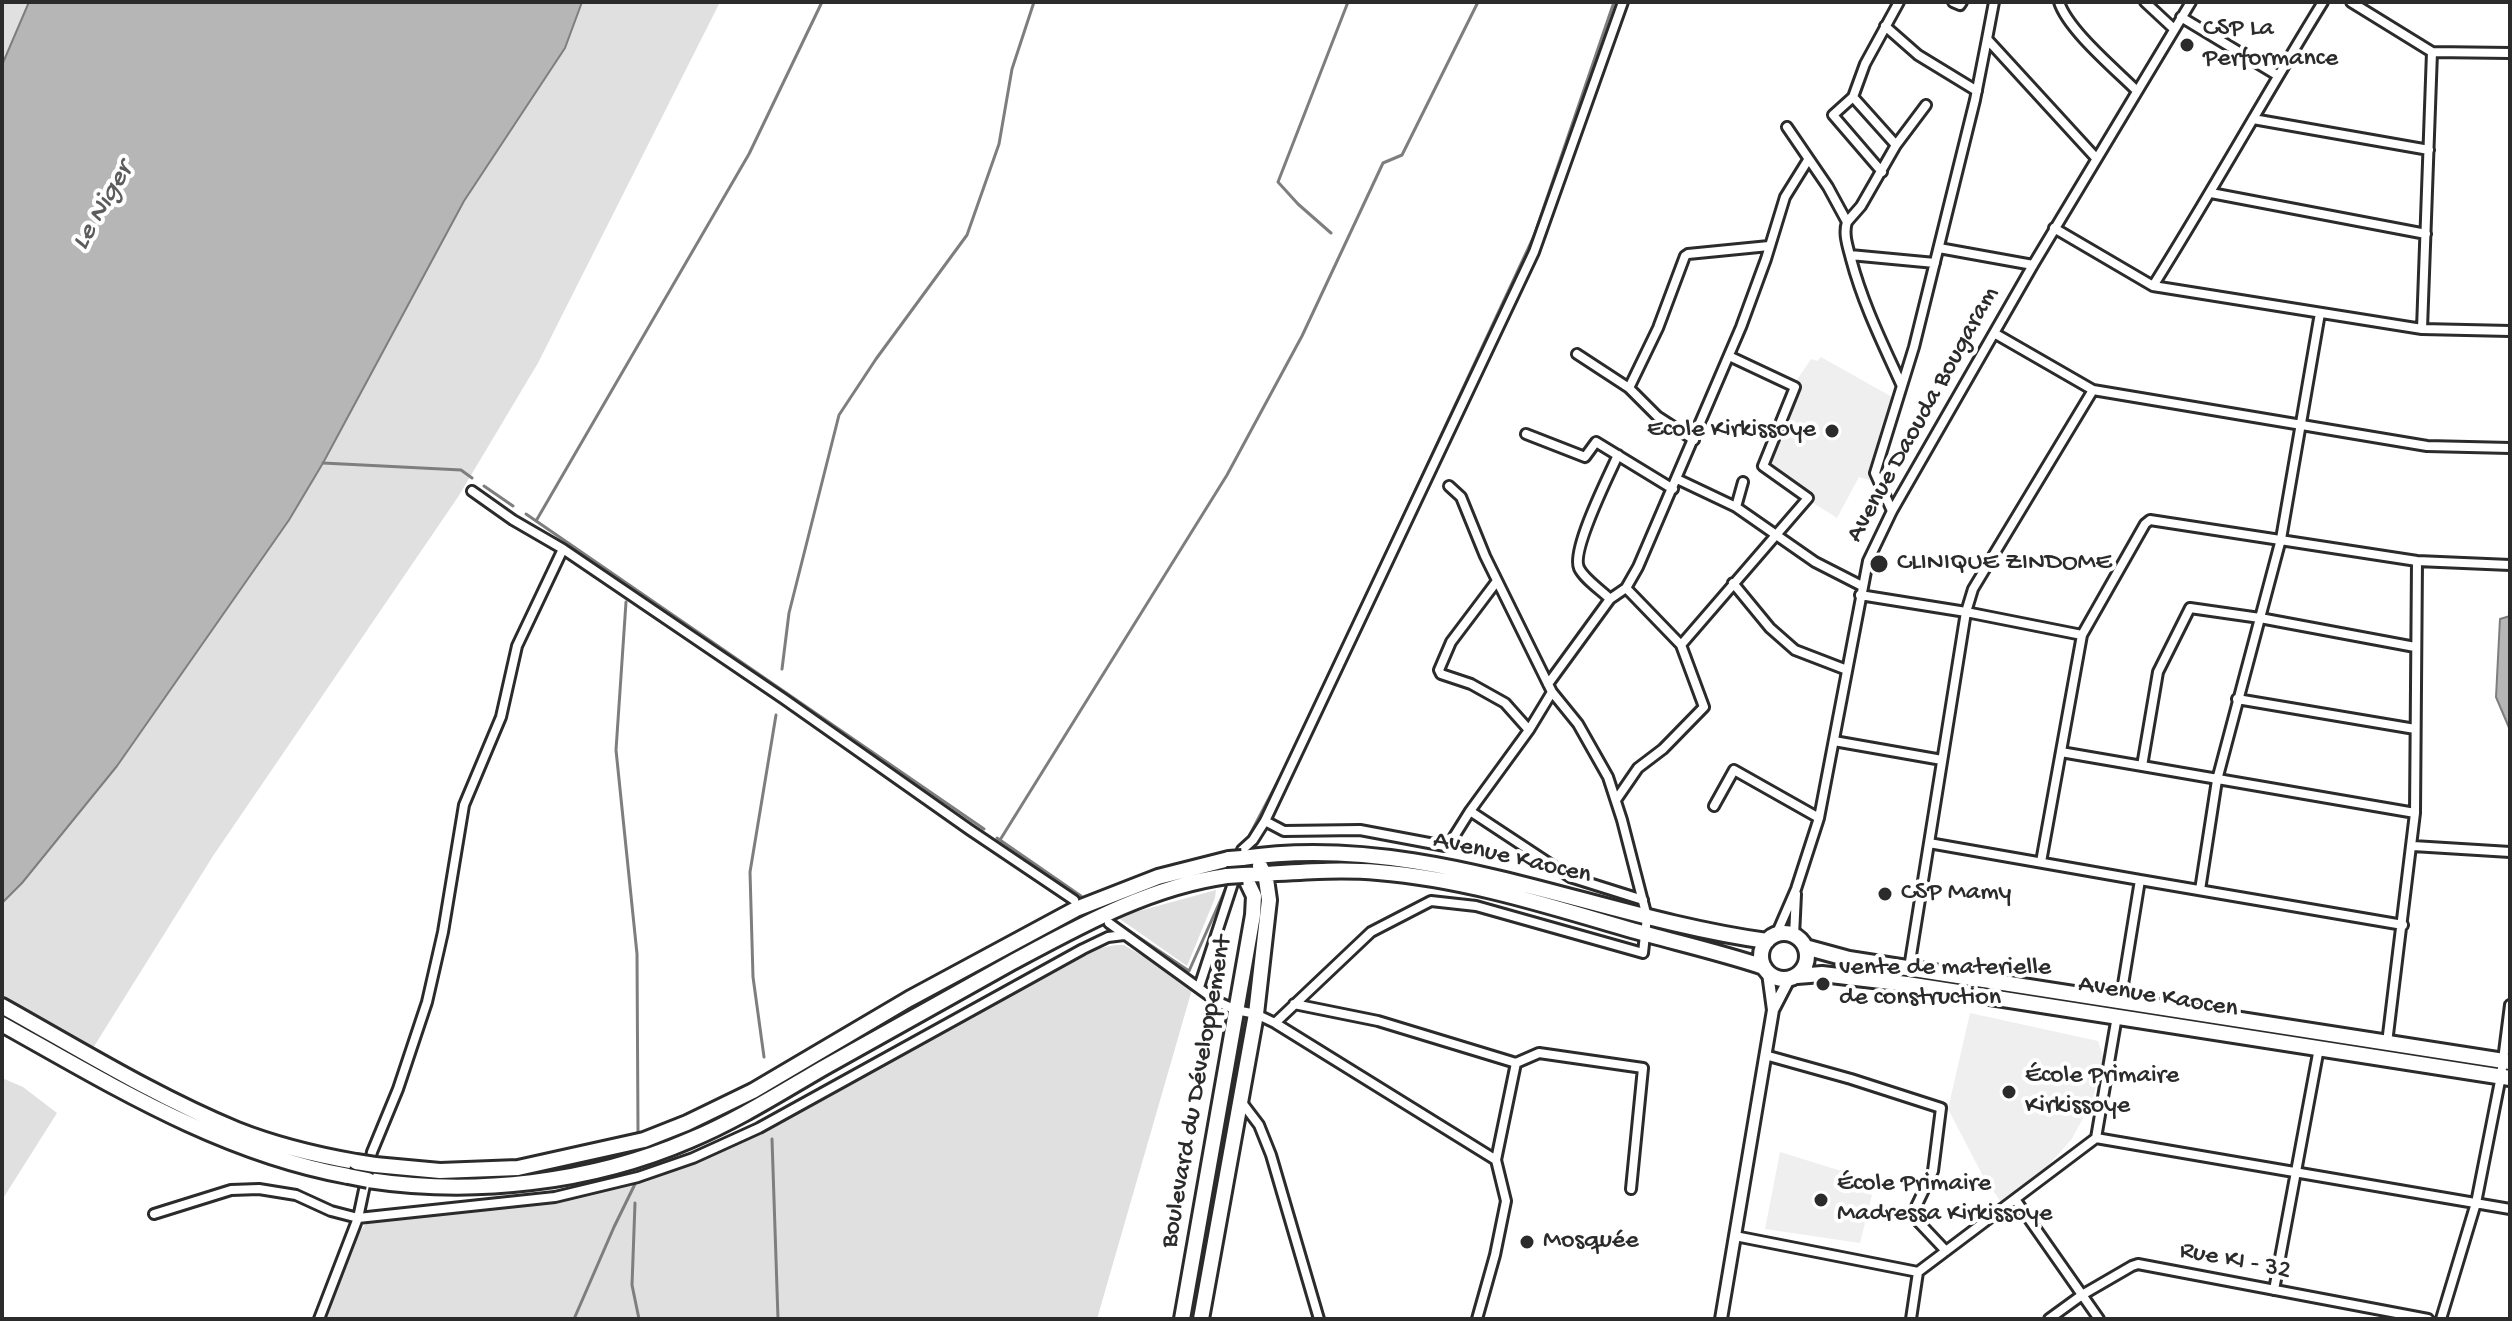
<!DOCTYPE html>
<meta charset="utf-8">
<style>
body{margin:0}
#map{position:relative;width:2512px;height:1321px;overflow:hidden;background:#fff;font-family:"Gochi Hand",sans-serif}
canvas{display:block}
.frame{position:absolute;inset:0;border:4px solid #2b2b2b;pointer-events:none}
</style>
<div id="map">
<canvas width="2512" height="1321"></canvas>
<div class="frame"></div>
</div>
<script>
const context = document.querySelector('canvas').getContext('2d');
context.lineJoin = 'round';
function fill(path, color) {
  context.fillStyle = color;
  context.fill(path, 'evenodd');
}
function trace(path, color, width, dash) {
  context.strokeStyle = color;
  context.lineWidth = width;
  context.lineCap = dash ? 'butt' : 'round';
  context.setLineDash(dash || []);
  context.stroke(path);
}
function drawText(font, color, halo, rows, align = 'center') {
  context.font = font + ' "Gochi Hand",sans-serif';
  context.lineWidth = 8;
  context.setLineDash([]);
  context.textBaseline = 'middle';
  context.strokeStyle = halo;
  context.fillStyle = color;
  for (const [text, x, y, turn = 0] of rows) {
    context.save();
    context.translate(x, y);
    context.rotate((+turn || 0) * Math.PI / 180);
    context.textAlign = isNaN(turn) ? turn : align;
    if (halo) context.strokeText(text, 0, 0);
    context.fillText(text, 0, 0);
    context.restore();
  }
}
fill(new Path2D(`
 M1821,357L1901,402L1878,475L1873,481L1859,477L1837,518L1756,467L1790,385L1795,383L1811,359L1817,361Z
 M1970,1013L2098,1041L2104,1059L2091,1104L2071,1140L2045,1169L2001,1202L1984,1178L1948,1109Z
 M1780,1152L1864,1178L1860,1190L1872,1195L1860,1243L1765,1229Z`), '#efefef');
fill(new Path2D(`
 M2,2H29L2,65Z
 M582,2H720L538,363L458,497L213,856L93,1048L2,998V903L22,883L117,766L289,520L323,463L464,201L565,48Z
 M1216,890L1215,898L1187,966L1117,917Z
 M1116,945H1124L1193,986L1097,1319H325L357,1235L365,1225L373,1220L423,1213L489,1210L558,1201L646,1182L721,1151L793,1116L1061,964L1095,949Z
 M2,1078L23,1087L57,1113L2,1200Z`), '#e0e0e0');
const water = new Path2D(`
 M29,2H582L565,48L464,201L323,463L289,520L117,766L22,883L2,903V65Z
 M2510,616V730L2496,697L2500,619Z`);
fill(water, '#b6b6b6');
trace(water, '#7e7e7e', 2);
trace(new Path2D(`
 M1331,233L1298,204L1278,182L1348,2
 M323,463L461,470L472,478
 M484,486L513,506
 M526,514L984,829
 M536,521L749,154L822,2
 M626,602L616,750L637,954L638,1132
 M1341,650L1534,236L1614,2
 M782,669L789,613L839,415L876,359L967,235L999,144L1012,69L1034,2
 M997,838L1081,896
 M1000,840L1227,475L1302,336L1383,163L1402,155L1478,2
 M1247,840L1288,762
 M1116,922L1189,971L1230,879
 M764,1057L753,977L750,872L776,715
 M772,1139L778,1319
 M635,1203L632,1285L639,1319
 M574,1319L614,1227L635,1184`), '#7e7e7e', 3);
const minor = new Path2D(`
 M1953,2L1960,5L1962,2
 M2059,2C2068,30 2115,69 2137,91
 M2145,2L2174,29
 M2351,2L2432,52L2422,329
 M2181,17L2277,75
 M1885,26L1918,55L1977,91
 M1987,39L1994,2
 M2432,52L2510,53
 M1853,97L1896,145
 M2253,119L2429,150
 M1787,127L1828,187L1847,222L1861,206L1896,145L1926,105
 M1882,172L1833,115L1853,97L1865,64L1899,2
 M2211,193L2426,234
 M1847,222C1843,234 1848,247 1851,259C1863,304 1882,342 1901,384
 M2054,228L2153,286L2422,329L2510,331
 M1939,248L2033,265
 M1850,255L1935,263
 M2153,286C2212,192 2265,96 2323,2
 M1994,333L2093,390L2427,446L2510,448
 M1577,354L1629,388L1657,416L1694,440
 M1629,388L1658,328L1685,256L1688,254L1769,246
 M1526,434L1585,457L1596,442L1673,489
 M1677,479L1736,507L1815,562L1862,586
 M472,491L513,520L563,549L784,699L970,830L1074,900
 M1736,507L1743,482
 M1892,511L1875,473L1914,347L1975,100L1987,39L2096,158
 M1497,581L1451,642L1439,670L1441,674L1471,684L1505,703L1529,730
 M1733,583L1770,628L1795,650L1847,670
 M1626,588L1681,645L1808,498L1763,466L1795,387L1729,356
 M1860,595L1966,612L2082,635
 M1610,599C1601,590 1584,579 1579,568C1571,550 1609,475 1618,455
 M1548,684L1610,599L1626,588L1638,567L1741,327L1766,259L1785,197L1808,160
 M1552,692L1529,730L1470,811L1570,877L1643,900
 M2237,699L2415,729
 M1834,741L1942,760
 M2061,752L2415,813
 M2142,766L2158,672L2190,608L2260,618L2415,647
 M1616,800L1638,768L1663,749L1704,707L1681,645
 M1714,806L1734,770L1819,818
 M1265,821L1284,831L1360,830L1445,846L1450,843L1470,811
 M1929,843L2140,880L2120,1003
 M2413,846L2510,852
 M1239,861L1242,850L1253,840L1265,821L1534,252L1623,2
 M2041,862L2082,635L2145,524L2150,520L2417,561L2510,565
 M2140,880L2403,925
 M2200,890L2217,780L2281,539L2320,313
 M1109,923L1218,1002L1236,1010L1256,1014L1275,1023L1496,1160
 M1776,935L1796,889L1819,818L1868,561L1892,511L2033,265L2191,2
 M1794,936L1796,894
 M1909,968L1966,612L1973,589L2093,390
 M1199,987L1236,874
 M1294,1004L1378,1021L1516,1063L1539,1053L1643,1068L1631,1189
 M1275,1023L1371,932L1431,901L1476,906L1643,953L1647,917L1622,820L1608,777L1578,724L1552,692L1485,556L1461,497L1449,486
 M2387,1043L2415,813L2417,561
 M1765,1055L1851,1079L1941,1108L1933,1171L1912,1215L1946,1251
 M1240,1100L1259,1125L1271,1155L1319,1319
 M2096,1138L2510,1209
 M2015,1199L2099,1319
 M154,1214L231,1190L259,1189L296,1195L331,1211L358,1218L555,1197L638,1177L693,1158L759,1128L1083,949L1108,937L1124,935
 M1735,1236L1918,1272
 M2274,1290L2319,1048
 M319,1319L358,1218L372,1152L398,1089L427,1002L443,932L464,805L501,717L517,646L563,549
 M1477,1319L1495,1255L1506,1201L1496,1160L1516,1063
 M1911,1319L1918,1272L2096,1138L2117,1016
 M2049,1319L2082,1295L2132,1266L2138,1264L2428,1319
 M2441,1319L2476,1203L2501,1076L2510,1005`);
const tertiary = new Path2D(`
 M1774,1008L1789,979
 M1721,1319L1773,1010L1768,973`);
const trunk = new Path2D(`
 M1242,858C1423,831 1592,917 1767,941
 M1243,875C1288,873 1333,868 1378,872C1464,879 1546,905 1628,929C1674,942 1719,952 1764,967
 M1761 956a23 23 0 1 1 46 0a23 23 0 1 1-46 0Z
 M1805,947L1849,959L2510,1062
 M1797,976L1822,974L1907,984L2510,1078
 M2,1006C79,1049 155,1096 237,1130C275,1145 316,1155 356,1162
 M2,1024C113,1086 221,1153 348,1176
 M375,1165L440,1171L518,1168L644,1140L687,1123L753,1091L909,999L1076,909L1158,877L1229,859
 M368,1180C474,1196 591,1183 690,1140C736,1121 780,1093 823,1068C885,1033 947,998 1009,964C1078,927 1148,887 1227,876
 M1182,1319L1253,915L1254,896L1244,875
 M1201,1319L1256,1014L1269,900L1266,879L1260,866`);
trace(minor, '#2b2b2b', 14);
trace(tertiary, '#2b2b2b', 16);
trace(trunk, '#2b2b2b', 20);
trace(minor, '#fff', 8);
trace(tertiary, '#fff', 10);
trace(trunk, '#fff', 14);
const trunkBridge = new Path2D(`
 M1229,859L1242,858
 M1227,876L1243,875
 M356,1162L375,1165
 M348,1176L368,1180`);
trace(trunkBridge, '#2b2b2b', 20, []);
trace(trunkBridge, '#fff', 14);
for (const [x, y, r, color] of [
 [2187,45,8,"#2b2b2b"],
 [1832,431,8,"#2b2b2b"],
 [1879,564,10,"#2b2b2b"],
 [1885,894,8,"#2b2b2b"],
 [1823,984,8,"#2b2b2b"],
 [2009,1092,8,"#2b2b2b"],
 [1821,1200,8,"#2b2b2b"],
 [1527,1242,8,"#2b2b2b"]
]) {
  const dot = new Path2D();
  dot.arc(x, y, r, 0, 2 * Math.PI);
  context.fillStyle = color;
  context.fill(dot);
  trace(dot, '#fff', 3);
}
drawText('26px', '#2b2b2b', '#fff', [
 ["CSP La",2203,30],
 ["Performance",2203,60],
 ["Ecole Kirkissoye",1816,431,"right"],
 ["CLINIQUE ZINDOME",1897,564],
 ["CSP Mamy",1901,894],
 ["vente de materielle",1839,969],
 ["de construction",1839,999],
 ["École Primaire",2025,1077],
 ["Kirkissoye",2025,1107],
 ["École Primaire",1837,1185],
 ["Madressa Kirkissoye",1837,1215],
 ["Mosquée",1543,1242]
], 'left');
drawText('26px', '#2b2b2b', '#fff', [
 ["Avenue Daouda Bougaram",1924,415,-61],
 ["Avenue Kaocen",1512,859,13],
 ["Avenue Kaocen",2158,998,9],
 ["Boulevard du Développement",1198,1092,-80],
 ["Rue KI - 32",2235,1262,11]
]);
drawText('italic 28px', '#5c5c5c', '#fff', [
 ["Le Niger",104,207,-60]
]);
</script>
